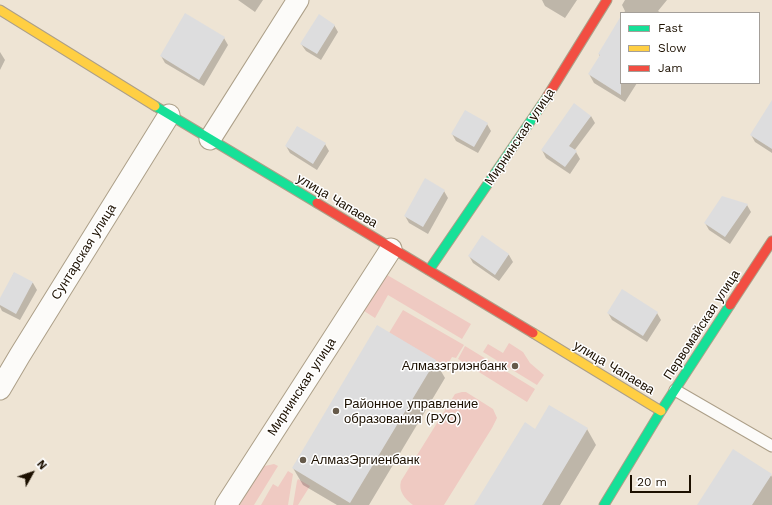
<!DOCTYPE html>
<meta charset="utf-8">
<style>
body{margin:0}
#map{position:relative;width:772px;height:505px;overflow:hidden;background:#eee4d4;font-family:"Work Sans",sans-serif}
canvas{display:block}
.legend{position:absolute;left:620px;top:12px;width:140px;height:72px;box-sizing:border-box;background:#fff;border:1px solid #a49f99;margin:0;padding:5px 7px;list-style:none;font-size:12px;color:#1c1000}
.legend li{display:flex;align-items:center;gap:8px;height:20px}
.legend b{width:20px;border:1px solid #a49f99}
.north{position:absolute;left:12px;top:453px;width:40px;height:40px;-webkit-text-stroke:3px #fff;paint-order:stroke;rotate:50deg;font-size:11px;font-weight:700;line-height:16px;text-align:center;color:#1c1000}
.north::after{content:'';display:block;margin:auto;width:14px;height:18px;background:#1c1000;clip-path:polygon(50% 0,100% 100%,50% 72%,0 100%)}
.scale{position:absolute;left:630px;top:475px;width:61px;height:18px;box-sizing:border-box;border:2px solid #1c1000;border-top:0;padding-left:5px;font-size:12px;line-height:14px;white-space:nowrap;color:#1c1000;-webkit-text-stroke:3px #fff;paint-order:stroke}
</style>
<div id="map">
<canvas width="772" height="505"></canvas>
<ul class="legend">
<li><b style="height:5px;background:#16e098"></b>Fast</li>
<li><b style="height:5px;background:#ffcf43"></b>Slow</li>
<li><b style="height:5px;background:#f24e42"></b>Jam</li>
</ul>
<div class="north">N</div>
<div class="scale">20 m</div>
</div>
<script>
const context = document.querySelector('canvas').getContext('2d');
context.lineJoin = 'round';
function fill(path, color) {
  context.fillStyle = color;
  context.fill(path, 'evenodd');
}
function trace(path, color, width, dash) {
  context.strokeStyle = color;
  context.lineWidth = width;
  context.lineCap = dash ? 'butt' : 'round';
  context.setLineDash(dash || []);
  context.stroke(path);
}
function drawText(font, color, halo, rows, align = 'center') {
  context.font = font + ' "Work Sans",sans-serif';
  context.lineWidth = 3;
  context.setLineDash([]);
  context.textBaseline = 'middle';
  context.strokeStyle = halo;
  context.fillStyle = color;
  for (const [text, x, y, turn = 0] of rows) {
    context.save();
    context.translate(x, y);
    context.rotate((+turn || 0) * Math.PI / 180);
    context.textAlign = isNaN(turn) ? turn : align;
    if (halo) context.strokeText(text, 0, 0);
    context.fillText(text, 0, 0);
    context.restore();
  }
}
fill(new Path2D(`
 M382,272L471,324L462,339L388,295L375,318L361,309Z
 M403,310L464,345L456,358L452,357L446,367L389,333Z
 M509,343L523,352L530,363L544,375L537,385L483,352L488,344L503,353Z
 M465,346L535,389L527,402L458,359Z
 M462,392H466L493,409L497,418L492,428L444,505H413C405,499 398,491 401,481L455,394Z
 M274,464L278,466L254,505H237L260,467Z
 M288,471L293,474L288,505H261L273,484L278,487Z
 M298,479L310,486L298,505H293L297,481Z`), '#efcac2');
fill(new Path2D(`
 M238,0H263L255,12Z
 M542,0H577L565,18L545,6Z
 M625,0H667L658,11L661,13H624L625,11L622,5Z
 M621,18V83H637L625,102L594,83L589,74L600,57L599,54Z
 M334,25L338,32L321,60L306,51L301,44Z
 M224,38L228,45L204,86L165,63L161,56Z
 M0,52L5,60L0,70Z
 M772,108V153L755,142L751,135Z
 M591,116L595,123L574,151L576,152L580,159L570,174L546,158L542,150Z
 M487,124L491,131L478,153L456,141L452,134Z
 M325,144L329,151L317,170L290,153L286,146Z
 M444,191L448,198L428,234L409,223L405,216Z
 M747,205L751,212L730,244L709,230L705,223Z
 M482,237L509,255L513,262L499,281L473,263L469,256Z
 M14,273L33,283L37,290L20,320L2,311L0,307V300Z
 M608,313H657L661,320L647,342L612,320Z
 M435,361L445,378L369,505H337L303,485L293,468Z
 M587,429L596,445L560,505H475Z
 M771,475L772,477V505H698Z`), '#0003');
fill(new Path2D(`
 M185,13L225,37L199,80L160,56Z
 M319,14L335,25L317,54L300,44Z
 M621,16V95L588,74L600,55L598,54Z
 M772,100V149L750,135Z
 M574,103L591,116L569,146L577,151L565,167L541,150L560,123Z
 M465,110L488,123L474,147L451,134Z
 M297,126L326,143L313,164L285,146Z
 M425,178L445,190L423,227L404,216Z
 M722,196L748,204L725,237L704,223Z
 M482,235L509,254L495,275L468,256Z
 M14,272L33,282L16,314L0,305V298Z
 M622,289L658,312L643,336L607,313Z
 M377,325L436,360L350,503L292,468Z
 M549,405L588,428L542,505H474L525,422L535,429Z
 M733,449L772,474L752,505H697Z`), '#ddddde');
const lane = new Path2D(`
 M675,390L772,446`);
const street = new Path2D(`
 M210,139L298,0
 M0,389L20,355L169,115
 M226,505L391,249`);
const fast = new Path2D(`
 M155,106L317,203
 M429,270L547,97
 M604,505L661,411L730,305`);
const slow = new Path2D(`
 M0,10L155,106
 M533,333L661,411`);
const jam = new Path2D(`
 M547,97L607,0
 M317,203L533,333
 M730,305L772,241`);
trace(lane, '#ac9f88', 13);
trace(street, '#ac9f88', 23);
trace(fast, '#ac9f88', 11);
trace(slow, '#ac9f88', 11);
trace(jam, '#ac9f88', 11);
trace(lane, '#fcfbf9', 11);
trace(street, '#fcfbf9', 21);
trace(fast, '#16e098', 9);
trace(slow, '#ffcf43', 9);
trace(jam, '#f24e42', 9);
for (const [x, y, r, color] of [
 [515,366,4,"#665a4a"],
 [336,411,4,"#665a4a"],
 [303,460,4,"#665a4a"]
]) {
  const dot = new Path2D();
  dot.arc(x, y, r, 0, 2 * Math.PI);
  context.fillStyle = color;
  context.fill(dot);
  trace(dot, '#fff', 1.5);
}
drawText('13px', '#1c1000', '#fff', [
 ["Мирнинская улица",520,137,-56],
 ["улица Чапаева",337,201,31],
 ["Сунтарская улица",84,252,-58],
 ["Первомайская улица",702,325,-57],
 ["улица Чапаева",614,368,31],
 ["Мирнинская улица",302,387,-57]
]);
drawText('13px', '#1c1000', '#fff', [
 ["Алмазэгриэнбанк",507,366,"right"],
 ["Районное управление",344,404],
 ["образования (РУО)",344,419],
 ["АлмазЭргиенбанк",311,460]
], 'left');
</script>
